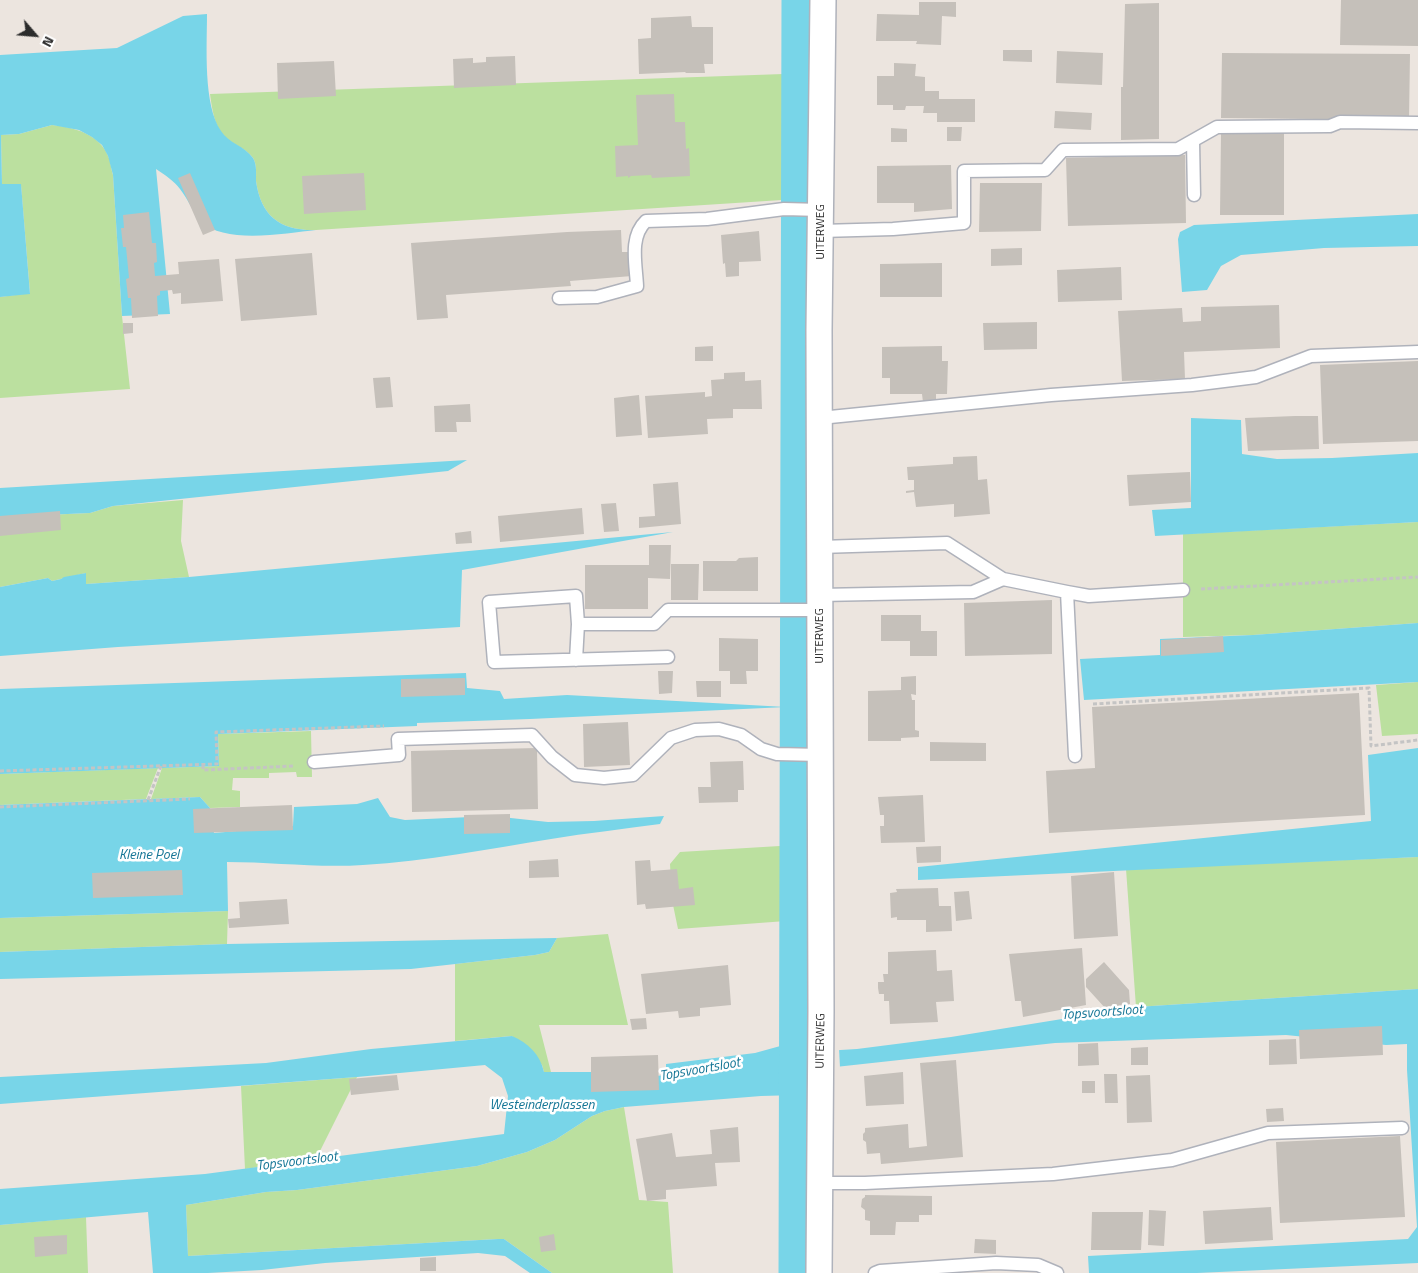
<!DOCTYPE html>
<style>
body{margin:0}
#map{position:relative;width:1418px;height:1273px;overflow:hidden;background:#ece5df;font-family:"Titillium Web",sans-serif}
canvas{display:block}
.north{position:absolute;left:10px;top:10px;width:50px;height:50px;-webkit-text-stroke:4px #fff;paint-order:stroke;rotate:117deg;font-size:14px;font-weight:700;line-height:20px;text-align:center;color:#2c2c2c}
.north::after{content:'';display:block;margin:auto;width:18px;height:22px;background:#2c2c2c;clip-path:polygon(50% 0,100% 100%,50% 72%,0 100%)}
</style>
<div id="map">
<canvas width="1418" height="1273"></canvas>
<div class="north">N</div>
</div>
<script>
const context = document.querySelector('canvas').getContext('2d');
context.lineJoin = 'round';
function fill(path, color) {
  context.fillStyle = color;
  context.fill(path, 'evenodd');
}
function trace(path, color, width, dash) {
  context.strokeStyle = color;
  context.lineWidth = width;
  context.lineCap = dash ? 'butt' : 'round';
  context.setLineDash(dash || []);
  context.stroke(path);
}
function drawText(font, color, halo, rows, align = 'center') {
  context.font = font + ' "Titillium Web",sans-serif';
  context.lineWidth = 5;
  context.setLineDash([]);
  context.textBaseline = 'middle';
  context.strokeStyle = halo;
  context.fillStyle = color;
  for (const [text, x, y, turn = 0] of rows) {
    context.save();
    context.translate(x, y);
    context.rotate((+turn || 0) * Math.PI / 180);
    context.textAlign = isNaN(turn) ? turn : align;
    if (halo) context.strokeText(text, 0, 0);
    context.fillText(text, 0, 0);
    context.restore();
  }
}
fill(new Path2D(`
 M812,73L813,198L316,230C281,231 261,217 256,181C256,174 257,164 253,158C246,148 233,145 225,137C214,127 212,108 210,94Z
 M52,125C73,127 100,134 108,156C111,162 111,169 113,175L122,316L130,389L0,398V297L30,293L21,185L2,184L1,135L19,134Z
 M183,500L181,541L189,577L86,584V573L52,581L48,578L0,587V517L90,513L113,506Z
 M1418,522V623L1253,635L1183,637V534Z
 M1418,682V734L1382,736L1376,685Z
 M311,731L312,777H297L296,772L269,773V778H233L232,790L240,791V807L210,808L200,797L151,799L162,768L219,766L218,734Z
 M158,768L146,799L0,805V774Z
 M813,844V919L678,929L672,900L670,864L680,852Z
 M1418,857V989L1136,1007L1126,869Z
 M228,911L227,944L0,952V918Z
 M608,934L628,1025H539L551,1072H544L542,1065L512,1036L455,1041V964L535,955L549,952L557,938Z
 M357,1077L316,1159L245,1169L241,1086Z
 M624,1107L639,1200L668,1202L673,1273H552L504,1239H498L188,1256L186,1205L266,1192L297,1190L477,1166L527,1152L555,1140L592,1116L605,1111Z
 M86,1217L88,1273H0V1225Z`), '#bbe09f');
fill(new Path2D(`
 M207,14C207,46 203,105 221,131C228,143 245,146 253,158C257,164 256,174 256,181C261,217 281,231 316,230C286,233 224,245 201,221C193,212 188,199 180,189C174,181 165,175 156,169L170,314L122,316L113,175L108,156L102,145L92,137L79,130L52,125L19,134L1,135L2,184H21L30,294L0,297V55L117,48L183,16Z
 M1418,214V246L1324,248L1241,255L1221,266L1207,290L1182,292L1178,239L1180,232L1194,225Z
 M1191,418L1241,420L1242,454L1277,459L1332,458L1418,453V522L1155,536L1152,510L1191,508Z
 M467,460L448,471L113,506L90,513L0,517V488Z
 M673,532L462,570L460,627L118,647L0,656V587L48,578L52,581L61,579L64,577L86,573V584L189,577Z
 M1418,623V682L1084,700L1080,659L1160,655V639L1253,635Z
 M466,673L467,688L500,691L504,699L567,695L786,707L530,719L417,723V726L218,734L219,766L0,774V689Z
 M1418,748V857L918,880V867L1371,821L1368,755Z
 M200,797L210,808L214,833L293,826L294,807L357,804L378,798L390,817L405,820L492,816L548,822L594,821L664,816L660,824C624,829 587,833 551,839C489,849 427,861 363,865C318,868 272,862 227,862L228,911L0,918V805Z
 M557,938L549,952L535,955L411,969L0,979V952L227,944Z
 M1418,989V1263L1197,1273H1089L1088,1256L1408,1239L1417,1227L1407,1070V1044L1386,1045L1286,1035L1055,1043L808,1070L798,1095L761,1096L624,1107L605,1111L592,1116L555,1140L527,1152L477,1166L297,1190L266,1192L186,1205L188,1256L498,1239H504L552,1273H530L505,1256L478,1253L325,1263L262,1270L208,1273H153L148,1212L0,1225V1189L205,1174L504,1134L508,1096L502,1078L485,1065L357,1077L0,1104V1077L266,1063L371,1049L512,1036C528,1043 540,1054 544,1072H602L603,1081L666,1075V1064L755,1053L802,1040L807,1052L857,1049L951,1037L1136,1007Z`), '#78d5e8');
fill(new Path2D(`
 M839,1048L840,1068L832,1069L810,1050Z`), '#ece5df');
trace(new Path2D(`
 M793,1273L796,0`), '#78d5e8', 29);
fill(new Path2D(`
 M1341,0H1418V46L1340,45Z
 M919,2H956V17L942,16L941,45L916,44L917,41H876L877,14L919,15Z
 M1159,3V139L1121,140V87H1123L1125,4Z
 M691,16L692,27H713V64H704L705,73H685L686,72L639,74L638,39L651,38V18Z
 M1003,50H1032V62L1003,61Z
 M1057,51L1103,53L1102,85L1056,83Z
 M1222,53L1410,54L1409,120L1221,118Z
 M515,56L516,85L454,88L453,59L473,58V63L486,62V57Z
 M334,61L336,96L278,99L277,63Z
 M894,63L916,64L915,76L925,77V91H939V99H975V122H937V113H923L924,106H906L905,110H893V105H877V76H894Z
 M674,94L675,122H685L686,149L689,148L690,176L652,178L651,175L631,176L628,178V176L616,177L615,146L638,145L636,95Z
 M1055,111L1092,113L1091,130L1054,128Z
 M947,127H962L961,141H947Z
 M891,128L907,129V142H891Z
 M1221,133H1284V215H1220Z
 M1185,155L1186,223L1068,226L1066,158Z
 M951,165L952,209L914,212V203H877V166Z
 M190,173L215,230L203,235L178,178Z
 M364,173L366,210L304,214L302,176Z
 M980,183H1042L1041,231L979,232Z
 M149,212L152,243H156L157,262L154,263L155,276L179,274L178,262L219,259L223,301L181,304V293L173,294L172,290L160,291V295L157,296L158,316L132,318L131,298H128L126,279L129,278L126,247H123L121,228H124L123,215Z
 M621,230L622,252H630L632,276L570,281L571,286L446,295L448,318L417,320L411,243L567,232Z
 M759,231L761,261L739,262V276L726,277L725,263L723,264L721,235Z
 M1022,248V265L991,266V249Z
 M312,253L317,315L241,321L235,259Z
 M942,263V297H880V264Z
 M1121,267L1122,300L1058,302L1057,270Z
 M1279,305L1280,348L1184,352L1185,379L1122,381L1118,311L1182,308L1183,322L1201,321V307Z
 M1037,322V349L984,350L983,323Z
 M123,323H133V333L123,334Z
 M713,346V361H695V347Z
 M942,346V361H948L947,394H936V402H923L922,394H890V378H882V347Z
 M1418,361V441L1323,444L1320,365Z
 M745,372V381L761,380L762,409H733V418L707,419L708,434L648,438L645,396L705,392V397L712,396L711,380L724,379V373Z
 M390,377L393,407L376,408L373,378Z
 M639,395L642,435L616,437L614,398Z
 M470,404L471,422H456L457,432H435L434,406Z
 M1295,416H1318L1319,449L1248,451L1245,418Z
 M977,456L978,480L987,479L990,514L954,517V504L916,507L914,492L906,493V491L914,490V480H908L907,467L953,464V457Z
 M1190,472L1191,502L1129,506L1127,475Z
 M678,482L681,524L639,528V517L655,516L653,484Z
 M616,503L619,531L604,532L601,504Z
 M582,508L584,534L500,542L498,516Z
 M60,511L61,530L0,536V516Z
 M471,531L472,543L456,544L455,533Z
 M649,545H671L670,579L648,578V609H585V565H649Z
 M758,557V591H703V561H736L739,558Z
 M671,564H699L698,600H671Z
 M1052,600V654L965,656L964,603Z
 M881,615H921V631H937V656H910V641H881Z
 M1223,636L1224,652L1161,656V640Z
 M719,638L758,639V671H746L747,684H730V671H719Z
 M658,671H673L672,693L659,694Z
 M916,676V695L911,694L912,700H915V730L919,731V737L901,738V741H868V691L901,690V677Z
 M465,678V695L401,697V679Z
 M696,681H721V697H697Z
 M1359,693L1365,815L1049,833L1046,771L1095,768L1092,707Z
 M628,722L630,765L584,767L583,724Z
 M930,742L986,743V761H930Z
 M537,748L538,809L412,812L411,751Z
 M743,761L744,790H738V802L699,803L698,787H711L710,762Z
 M923,795L925,842L881,843L880,826H884V815H880L878,797Z
 M292,805L293,830L194,833L193,809Z
 M510,814V833L464,834V815Z
 M941,846V862L917,863L916,847Z
 M558,859L559,877L529,878V861Z
 M650,860L651,871L677,869L679,889L693,887L695,905L646,909L645,904L637,905L635,861Z
 M182,870L183,895L93,898L92,873Z
 M1114,872L1118,936L1074,939L1071,876Z
 M938,888L939,906H951L952,931L926,932V920H897V917L891,918L890,893L897,892L896,889Z
 M969,891L972,919L956,921L954,892Z
 M287,899L289,924L229,928L228,919L240,918L239,902Z
 M1082,948L1086,1005L1023,1017L1021,1001H1015L1009,954Z
 M936,950L937,971L952,970L954,1001L936,1002L938,1022L890,1024L889,1001H884V994H879L878,988V982H884L883,974H888V952Z
 M1104,962L1129,990L1130,1004L1106,1009L1086,987V979Z
 M728,965L731,1005L700,1008V1016L679,1018L678,1011L646,1014L641,974Z
 M646,1018L647,1029L632,1030L630,1019Z
 M1382,1026L1383,1055L1300,1059L1299,1030Z
 M1296,1039L1297,1064L1269,1065V1040Z
 M1098,1043L1099,1065L1078,1066V1044Z
 M1148,1047V1065H1131V1048Z
 M658,1055L659,1090L591,1092V1057Z
 M956,1060L963,1157L881,1164L880,1153L867,1154L866,1142L863,1140V1134L865,1132V1128L908,1124L909,1148L927,1146L920,1063Z
 M903,1072L904,1104L866,1106L864,1076Z
 M1104,1074H1117L1118,1103H1105Z
 M397,1075L399,1090L351,1095L349,1079Z
 M1150,1075L1152,1122L1127,1123L1126,1076Z
 M1082,1081H1095V1093H1082Z
 M1283,1108L1284,1121L1267,1122L1266,1109Z
 M738,1127L740,1162L715,1163L717,1186L666,1190V1199L647,1201L636,1139L672,1133L676,1157L712,1154L710,1130Z
 M1400,1136L1405,1217L1280,1223L1276,1142Z
 M865,1195L932,1196V1215H919V1222H896L895,1235H870V1221L865,1220V1210L861,1207L862,1199L865,1197Z
 M1271,1207L1273,1240L1205,1244L1203,1211Z
 M1149,1210L1166,1211L1164,1246L1148,1245Z
 M1092,1212H1143L1141,1250H1091Z
 M554,1234L556,1250L541,1252L539,1237Z
 M67,1235V1254L35,1257L34,1237Z
 M975,1239L996,1240V1254L974,1253Z
 M436,1257V1271H420V1258Z`), '#c5c0ba');
const service = new Path2D(`
 M1193,141L1194,195
 M821,231L893,229L964,223V171L1045,170L1063,150L1178,149L1217,127L1330,126L1340,122L1418,123
 M559,298L597,297L637,286C636,264 629,237 646,221L707,219L784,209L821,210
 M820,418L1051,395L1192,385L1256,377L1311,356L1418,352
 M820,547L947,543L1003,579L1067,592L1089,596L1183,590
 M1067,592L1075,756
 M820,595L973,592L1003,579
 M668,657L494,662L489,602L576,596L578,624H654L668,610H820
 M576,660L578,624
 M314,762L399,755L398,739L532,735L552,757L575,775L604,778L633,775L671,738L695,730L719,729L741,735L761,749L777,754L821,755
 M820,1183H865L1053,1174L1172,1160L1268,1133L1402,1128
 M875,1273L880,1271L996,1263L1038,1265L1057,1273`);
const minor = new Path2D(`
 M819,1273L821,1011L819,330L823,0`);
trace(service, '#afb2bb', 15);
trace(minor, '#afb2bb', 28);
trace(new Path2D(`
 M1201,589L1418,577
 M1093,704L1369,688L1371,746L1418,740
 M203,765V770L295,766
 M0,771L217,764L216,732L384,726
 M148,800L161,766
 M0,807L190,799`), '#c4c4c4', 3, [4, 2.5]);
trace(service, '#fff', 12);
trace(minor, '#fff', 25);
drawText('12px', '#2c2c2c', '#fff', [
 ["UITERWEG",821,232,-90],
 ["UITERWEG",820,636,-90],
 ["UITERWEG",821,1041,-89]
]);
drawText('italic 14px', '#157696', '#fff', [
 ["Kleine Poel",149,856],
 ["Topsvoortsloot",1102,1013,-4],
 ["Topsvoortsloot",700,1070,-10],
 ["Westeinderplassen",542,1106],
 ["Topsvoortsloot",297,1162,-7]
]);
</script>
